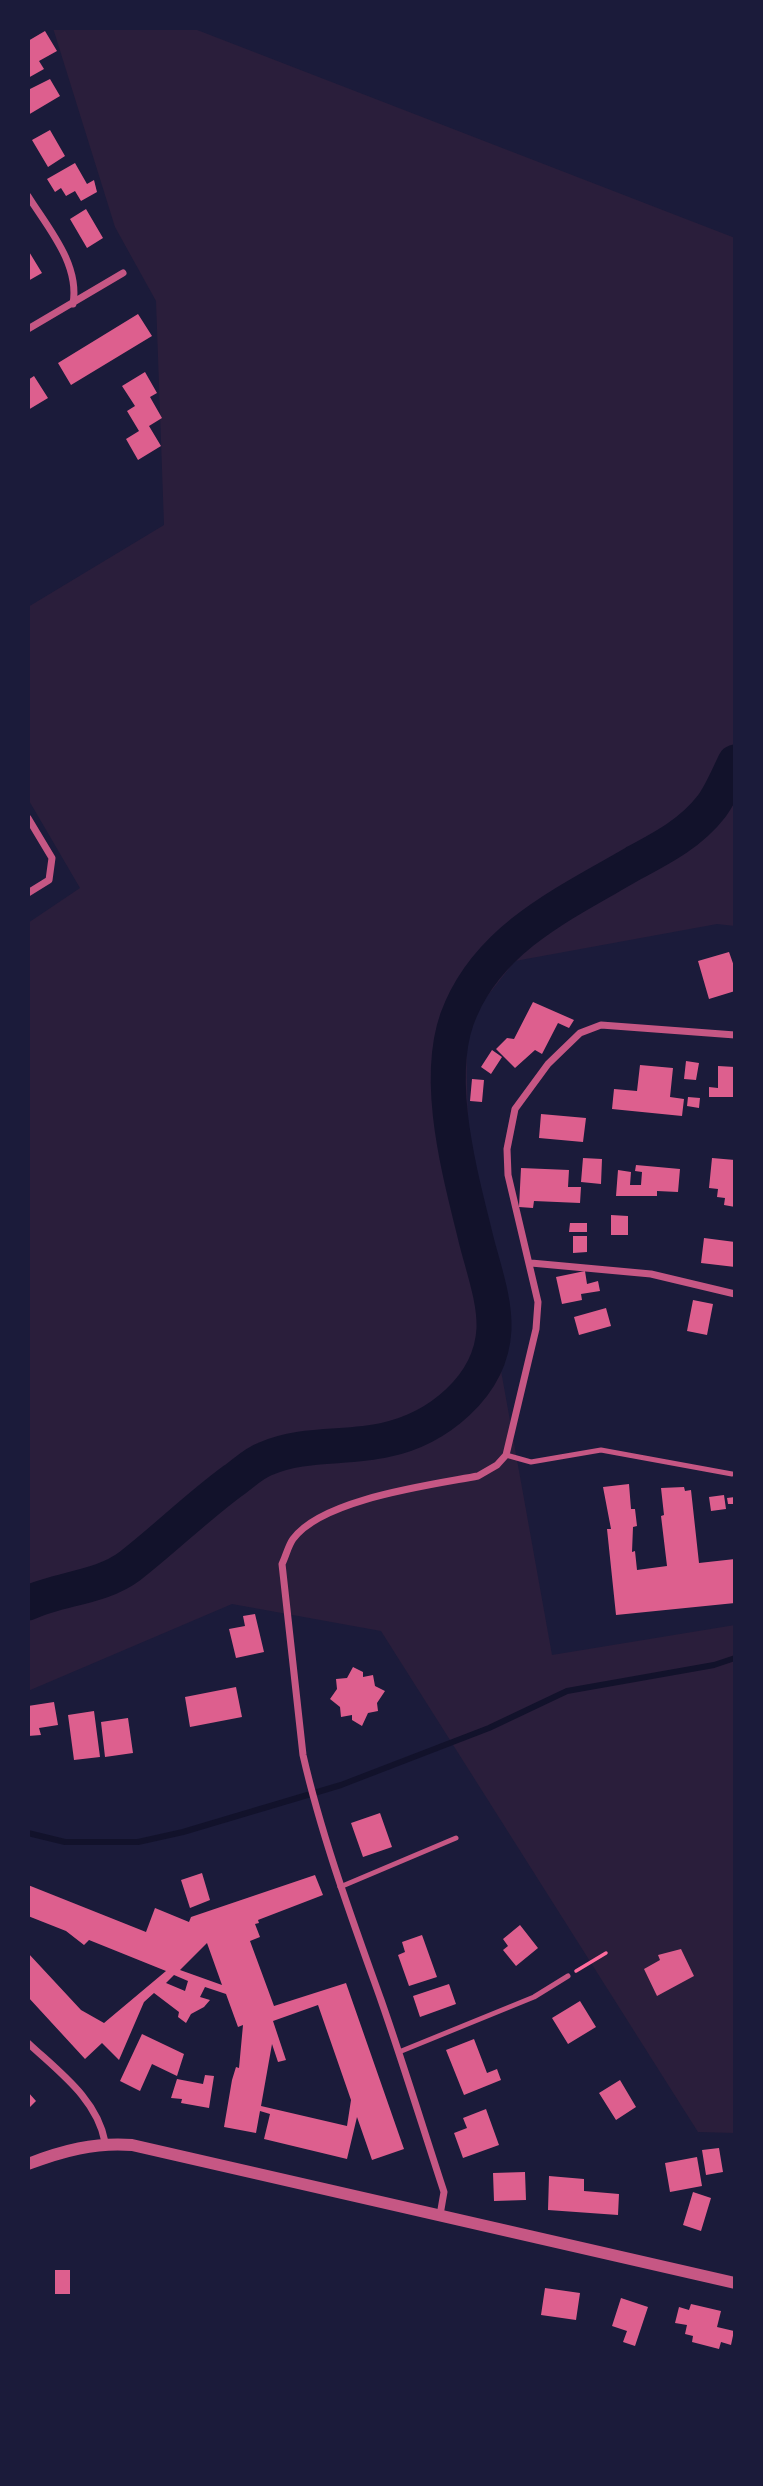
<!DOCTYPE html>
<style>
body{margin:0}
#map{position:relative;width:763px;height:2486px;overflow:hidden;background:#1b1b3a;font-family:"Libre Baskerville",serif}
canvas{display:block}
.frame{position:absolute;inset:0;border:30px solid #1b1b3a;pointer-events:none}
</style>
<div id="map">
<canvas width="763" height="2486"></canvas>
<div class="frame"></div>
</div>
<script>
const context = document.querySelector('canvas').getContext('2d');
context.lineJoin = 'round';
function fill(path, color) {
  context.fillStyle = color;
  context.fill(path, 'evenodd');
}
function trace(path, color, width, dash) {
  context.strokeStyle = color;
  context.lineWidth = width;
  context.lineCap = dash ? 'butt' : 'round';
  context.setLineDash(dash || []);
  context.stroke(path);
}
fill(new Path2D(`
 M53,28H192L735,238V926L717,924L515,961L466,1023L469,1192L552,1655L735,1625V2133L698,2132L381,1631L232,1604L28,1691V923L80,888L28,799V607L164,525L156,301L115,227Z`), '#2a1e3b');
trace(new Path2D(`
 M28,1833L65,1842H138L183,1832L341,1785L489,1728L567,1691L714,1665L735,1658`), '#12122b', 6);
trace(new Path2D(`
 M28,1603C60,1588 101,1588 130,1566C166,1538 197,1507 234,1480C244,1473 254,1463 265,1459C303,1442 346,1449 385,1440C437,1429 491,1387 494,1329C495,1298 482,1265 475,1235C459,1170 432,1072 461,1009C493,935 569,901 634,863C662,848 691,833 711,807C721,794 728,776 735,762`), '#12122b', 35);
fill(new Path2D(`
 M45,31L57,51L39,61L44,69L28,78V41Z
 M50,79L60,96L28,115V90Z
 M50,130L65,156L48,167L32,140Z
 M75,163L87,184L94,180L97,192L81,201L75,191L66,196L61,188L55,192L47,179Z
 M86,209L103,238L87,248L70,219Z
 M28,250L42,273L28,281Z
 M138,314L152,336L71,385L58,363Z
 M145,372L157,393L150,397L162,418L149,426L161,446L138,460L126,439L139,431L127,411L135,406L122,386Z
 M34,376L48,398L28,410V380Z
 M729,952L735,969V991L709,999L698,961Z
 M533,1002L574,1020L569,1028L558,1023L542,1054L535,1050L515,1068L496,1049L507,1038L514,1039Z
 M492,1050L502,1057L491,1074L481,1067Z
 M686,1061L699,1063L696,1080L684,1079Z
 M640,1065L673,1068L670,1097L684,1099L682,1116L612,1109L614,1089L637,1091Z
 M718,1066L735,1067V1097H709V1087L718,1088Z
 M472,1079L484,1080L482,1102L470,1101Z
 M688,1097L700,1098L699,1108L687,1106Z
 M541,1114L586,1118L583,1142L539,1138Z
 M583,1158L602,1159L601,1184L581,1182Z
 M712,1158L735,1160V1207L724,1205L725,1198L717,1197L718,1189L709,1188Z
 M636,1165L680,1169L678,1192L657,1191V1196H616L618,1170L631,1172L630,1185H641L642,1172L635,1171Z
 M521,1168L569,1170L568,1187H581L580,1203L534,1201L533,1208L519,1207Z
 M611,1215L628,1216V1235H611Z
 M570,1223H587V1232H569Z
 M573,1236H587V1252L573,1253Z
 M704,1238L735,1242V1267L701,1263Z
 M585,1271L587,1284L598,1281L600,1291L581,1294L582,1300L562,1304L556,1277Z
 M693,1300L713,1304L707,1335L687,1331Z
 M606,1308L611,1326L579,1335L574,1317Z
 M629,1484L631,1509H635L637,1526L633,1527L632,1552L635,1551L637,1570L667,1566L661,1516L664,1515L661,1488L684,1487L685,1491L691,1490L699,1563L735,1559V1603L616,1615L607,1529H611L603,1487Z
 M724,1495L726,1509L711,1511L709,1497Z
 M735,1497V1504H728L727,1498Z
 M255,1614L264,1652L236,1658L229,1629L245,1626L243,1616Z
 M353,1667L363,1672V1677L373,1675L375,1686L385,1691L377,1703L378,1711L368,1713L362,1726L352,1720V1715L341,1717L340,1707L330,1699L337,1689L336,1679L347,1678Z
 M236,1687L242,1717L190,1727L185,1697Z
 M54,1702L58,1725L39,1728L41,1735L28,1736V1706Z
 M94,1711L100,1757L74,1760L68,1715Z
 M128,1718L133,1753L105,1757L101,1722Z
 M380,1813L392,1847L363,1857L351,1823Z
 M202,1873L210,1900L190,1908L181,1880Z
 M315,1875L323,1895L258,1920L259,1923L255,1924L260,1937L250,1941L274,2006L346,1983L404,2149L372,2160L357,2117L347,2159L264,2139L270,2114L260,2111L256,2133L224,2127L232,2080L236,2067L239,2068L243,2025L238,2027L226,1994L205,1987L200,1997L210,2000L204,2007L191,2014L186,2023L178,2017L179,2012L154,1993L144,2002L119,2060L102,2043L85,2059L28,1997V1953L81,2010L104,2023L166,1971L89,1940L84,1945L66,1931L28,1916V1885L146,1932L155,1908L189,1922L191,1917ZM207,1943L222,1985L180,1970ZM174,1975L188,1981L185,1991L166,1983ZM318,2005L351,2100L347,2126L261,2106L272,2044L278,2062L286,2060L273,2021Z
 M520,1925L538,1948L516,1966L503,1950L508,1946L503,1939Z
 M422,1935L437,1977L409,1986L398,1955L405,1952L402,1942Z
 M681,1949L694,1976L657,1996L644,1969L660,1960L658,1955Z
 M449,1984L456,2004L420,2017L413,1996Z
 M580,2001L596,2027L568,2044L552,2018Z
 M142,2034L184,2054L177,2076L152,2064L140,2091L120,2081Z
 M474,2039L487,2073L497,2069L501,2080L464,2095L446,2050Z
 M205,2075L214,2076L209,2108L181,2103L182,2099L171,2098L177,2079L203,2084Z
 M620,2080L636,2107L616,2120L599,2093Z
 M28,2092L36,2101L28,2109Z
 M486,2109L499,2145L463,2158L454,2133L467,2128L463,2118Z
 M719,2148L723,2172L706,2175L702,2150Z
 M697,2157L702,2186L670,2192L665,2163Z
 M525,2172L526,2200L494,2201L493,2173Z
 M549,2176L584,2179V2191L619,2194L618,2215L548,2210Z
 M693,2192L711,2198L701,2231L683,2225Z
 M55,2270H70V2294H55Z
 M545,2288L580,2293L576,2320L541,2315Z
 M621,2298L648,2307L635,2346L623,2342L627,2331L612,2326Z
 M691,2304L721,2311L717,2327L734,2331L731,2345L721,2342L719,2349L692,2342L693,2336L685,2334L687,2325L675,2323L679,2307L689,2310Z`), '#dd5f8e');
trace(new Path2D(`
 M733,28H735
 M576,1971L606,1953`), '#ff6b9d', 3.5);
trace(new Path2D(`
 M506,1455L531,1462L601,1450L732,1474
 M340,1887L456,1838
 M399,2052L534,1997L568,1976`), '#c65784', 5);
trace(new Path2D(`
 M28,196C48,228 80,264 73,304
 M28,329L123,273
 M28,818L52,858L49,880L28,893
 M531,1263L651,1274L735,1294
 M28,2043C59,2072 97,2099 105,2142
 M440,2215L444,2192C423,2128 403,2063 381,2000C352,1919 322,1838 303,1755L282,1564C286,1556 288,1546 293,1539C322,1499 430,1485 478,1476L497,1465L506,1455L536,1329L538,1302L508,1175L507,1149L515,1109L548,1064L580,1033L601,1025L735,1035`), '#c65784', 7);
trace(new Path2D(`
 M28,2164C62,2151 95,2142 132,2145L735,2283`), '#c65784', 12);
</script>
